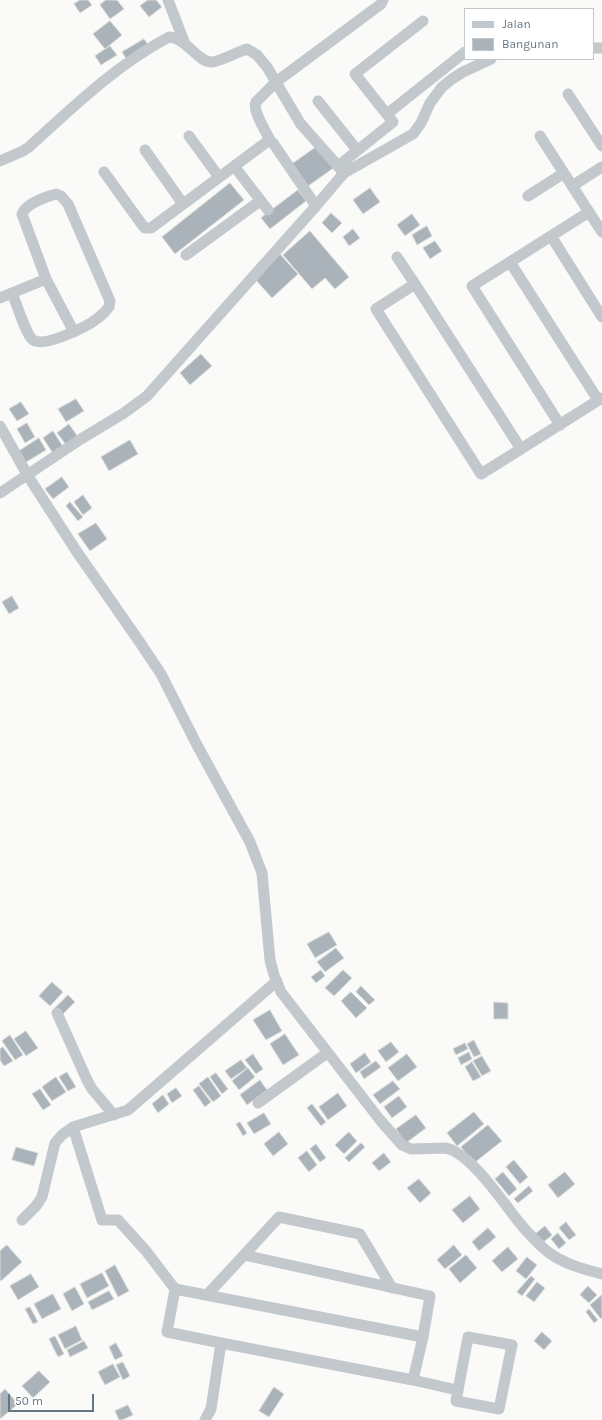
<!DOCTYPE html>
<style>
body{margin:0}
#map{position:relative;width:602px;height:1420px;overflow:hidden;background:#fafaf8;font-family:Karla,sans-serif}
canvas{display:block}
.legend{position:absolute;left:464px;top:8px;width:130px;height:52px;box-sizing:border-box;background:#fff;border:1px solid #c1c8cd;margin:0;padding:5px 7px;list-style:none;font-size:12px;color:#657683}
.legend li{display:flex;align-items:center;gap:8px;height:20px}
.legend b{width:20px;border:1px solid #c1c8cd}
.scale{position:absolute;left:8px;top:1394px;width:86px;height:18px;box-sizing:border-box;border:2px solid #657683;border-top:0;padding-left:5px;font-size:12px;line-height:14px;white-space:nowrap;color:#657683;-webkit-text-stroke:3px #fff;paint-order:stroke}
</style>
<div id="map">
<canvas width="602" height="1420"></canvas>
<ul class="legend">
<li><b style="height:5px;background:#c3c8cc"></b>Jalan</li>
<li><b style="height:11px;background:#aab3b9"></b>Bangunan</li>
</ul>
<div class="scale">50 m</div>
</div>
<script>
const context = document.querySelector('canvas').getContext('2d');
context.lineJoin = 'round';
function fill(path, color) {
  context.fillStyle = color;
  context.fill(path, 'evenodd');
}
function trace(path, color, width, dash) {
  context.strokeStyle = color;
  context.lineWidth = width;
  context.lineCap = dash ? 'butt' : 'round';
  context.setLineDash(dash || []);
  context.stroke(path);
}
const building = new Path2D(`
 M80,0H88L92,5L80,13L74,4Z
 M106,0H117L124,9L110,19L100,5Z
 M148,0H156L162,7L149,17L140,6Z
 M110,21L122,35L105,49L93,34Z
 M144,39L149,46L127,60L122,52Z
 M110,46L117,55L101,65L95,56Z
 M319,145L335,167L308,186L292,164Z
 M230,183L244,200L175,254L162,237Z
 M370,188L380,202L363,214L353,200Z
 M298,190L306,201L270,229L261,218Z
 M331,213L342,223L332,233L322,223Z
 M412,214L420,225L405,236L397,225Z
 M427,226L432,236L417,245L412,235Z
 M353,229L360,238L349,246L343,237Z
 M310,231L349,277L335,289L325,278L312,289L283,255Z
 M435,241L442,251L430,259L423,248Z
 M280,254L298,274L272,298L254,278Z
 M201,354L212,366L190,385L180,373Z
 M76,399L84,411L66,422L58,409Z
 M21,402L29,414L17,421L9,409Z
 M27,423L35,437L25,443L17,429Z
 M69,424L78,437L67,446L57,433Z
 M53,431L64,448L54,455L43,438Z
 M39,438L46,450L23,464L16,453Z
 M130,440L138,454L109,471L101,457Z
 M62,477L69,487L53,499L45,489Z
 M83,495L92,508L83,515L74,502Z
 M70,502L83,517L78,521L66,506Z
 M96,523L107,539L90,551L78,534Z
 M12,596L19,608L9,614L2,602Z
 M329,932L337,945L315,958L307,944Z
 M336,948L344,958L325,972L317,962Z
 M321,970L325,976L316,983L311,977Z
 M343,970L352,978L334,996L325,988Z
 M52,982L63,992L50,1006L39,996Z
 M361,986L375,1000L369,1005L356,992Z
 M351,992L367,1008L356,1018L341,1001Z
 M68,995L75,1002L62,1015L55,1008Z
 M494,1002L508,1003V1019H494Z
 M270,1010L282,1031L266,1040L253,1020Z
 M26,1031L38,1048L26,1056L14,1039Z
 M285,1034L299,1055L283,1065L270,1044Z
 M10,1035L23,1055L15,1060L2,1041Z
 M474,1040L481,1054L474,1057L467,1044Z
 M391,1042L399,1052L386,1062L378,1051Z
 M465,1043L468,1049L456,1055L453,1049Z
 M3,1047L13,1061L4,1066L0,1060V1049Z
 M469,1052L472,1059L461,1065L458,1058Z
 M365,1053L371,1062L356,1073L350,1064Z
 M253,1054L263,1069L256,1074L245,1060Z
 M407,1054L417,1067L398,1081L388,1068Z
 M482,1056L491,1071L482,1076L473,1061Z
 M241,1060L247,1068L231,1079L225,1071Z
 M376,1061L381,1067L364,1079L360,1072Z
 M472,1062L481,1077L473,1081L465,1067Z
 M248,1068L255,1077L239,1090L232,1081Z
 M67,1072L76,1087L68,1091L59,1077Z
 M216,1073L228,1089L222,1094L210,1077Z
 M56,1077L66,1092L52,1101L42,1087Z
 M208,1077L221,1096L213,1102L199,1084Z
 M260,1080L267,1090L247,1105L240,1095Z
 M393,1081L400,1089L380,1104L373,1095Z
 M199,1086L211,1102L205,1107L193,1090Z
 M176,1088L182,1096L172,1103L167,1094Z
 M40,1089L51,1105L43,1110L32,1094Z
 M338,1093L347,1106L328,1120L319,1107Z
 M163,1095L169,1104L158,1113L152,1104Z
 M399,1096L407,1107L392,1118L384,1107Z
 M312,1104L326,1122L321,1126L307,1108Z
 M474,1112L484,1124L457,1146L447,1133Z
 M264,1113L271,1124L254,1134L247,1123Z
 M416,1115L426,1128L406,1143L396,1129Z
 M240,1122L247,1133L243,1136L236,1124Z
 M488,1125L502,1141L474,1163L461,1147Z
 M279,1132L288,1144L273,1156L264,1144Z
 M349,1132L357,1141L344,1154L335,1145Z
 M361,1143L365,1147L349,1162L345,1158Z
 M316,1144L326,1158L320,1162L310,1149Z
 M16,1147L38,1153L34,1166L12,1160Z
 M307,1151L317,1165L309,1172L298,1158Z
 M384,1153L391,1162L379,1171L372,1163Z
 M514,1160L528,1177L520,1184L506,1167Z
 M503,1172L517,1189L509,1196L495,1179Z
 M565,1172L575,1184L558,1198L548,1185Z
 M419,1179L431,1193L420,1203L407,1188Z
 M529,1186L533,1191L518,1203L514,1199Z
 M470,1196L480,1209L463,1223L452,1210Z
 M566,1222L576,1235L569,1240L559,1228Z
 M545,1226L552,1235L540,1245L533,1236Z
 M488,1228L496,1237L479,1251L472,1242Z
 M558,1233L566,1243L559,1249L551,1239Z
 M7,1245L22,1262L1,1281L0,1280V1251Z
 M454,1245L462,1255L445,1269L437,1260Z
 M508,1247L518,1259L502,1272L492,1261Z
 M466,1255L477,1268L460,1283L449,1269Z
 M527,1257L537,1265L526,1279L516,1271Z
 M115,1265L129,1291L118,1297L105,1271Z
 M102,1273L109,1286L87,1298L80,1284Z
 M31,1274L39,1287L18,1300L10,1286Z
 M531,1276L535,1279L522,1296L517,1292Z
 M537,1282L545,1288L534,1302L526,1296Z
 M588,1286L597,1295L589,1303L580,1295Z
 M75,1287L84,1304L72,1311L63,1294Z
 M109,1291L114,1299L92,1310L88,1302Z
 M53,1294L61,1309L42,1319L34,1304Z
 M602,1295V1318L601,1319L590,1305Z
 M30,1307L38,1322L33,1324L25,1309Z
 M589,1309L598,1320L594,1323L586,1312Z
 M76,1326L82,1340L65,1349L58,1335Z
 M542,1332L552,1341L544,1350L534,1341Z
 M55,1336L64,1354L58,1357L49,1339Z
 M84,1341L88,1348L70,1357L67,1350Z
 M116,1343L123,1356L115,1360L109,1347Z
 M123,1362L130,1376L123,1380L116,1365Z
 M113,1364L120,1377L105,1385L98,1372Z
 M39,1371L50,1382L33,1398L22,1386Z
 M274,1387L284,1394L269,1417L259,1411Z
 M5,1389L18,1404L0,1419V1394Z
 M128,1405L133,1415L122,1420H119L115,1411Z`);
fill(building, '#aab3b9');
trace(building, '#dcdcda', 1);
trace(new Path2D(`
 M168,0L185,44
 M593,48H602
 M568,94L602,146
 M318,101L357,150
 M387,114L465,52
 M189,136L219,177
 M540,136L589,212
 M271,142C267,133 252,111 256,102L276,82L381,4L383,0
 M145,150L183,204
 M0,161L23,151L29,147C73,107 116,65 169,37C187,38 198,63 212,62C221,61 237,52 247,49L257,55L267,67L300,123L344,173
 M234,166L268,210
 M338,166L393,122L355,74L423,21
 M104,172L143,226L145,228H151L268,141L273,143L316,206
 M572,186L602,167
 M528,196L564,173
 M551,236L602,317
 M186,255L260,201
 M397,257L415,284
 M510,262L598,400
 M12,293C16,302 26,335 33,340C45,348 88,326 98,318C102,315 106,311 109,307L110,301L68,204L61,196L56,194C45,197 26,204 22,214L46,279L74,332
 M0,298L46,279
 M560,425L472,286L589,212L602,232
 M0,426L28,476L75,549L141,644L161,674L197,745L250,842L262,873L270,960L274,975L281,992L380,1120L402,1145L411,1149L445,1148C469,1151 503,1202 518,1221C527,1232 537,1243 548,1252C564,1264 583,1269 602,1274
 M521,449L415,284L376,309L481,474L602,398
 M0,493L81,439L124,413L147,396L316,206L344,173L413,134L421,123L430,103L442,87L452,79L463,72L491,59
 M57,1013L87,1080L92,1089L114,1115
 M258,1103L327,1053
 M73,1127L102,1220H118L146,1251L175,1289
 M22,1220L36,1206L42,1197L55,1143L62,1135L73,1127L128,1110L277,981
 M392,1288L360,1234L279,1217L244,1255L430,1296L423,1337
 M207,1295L244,1255
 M468,1337L512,1345L499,1409L456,1401Z
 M221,1343L413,1380
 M205,1420L211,1409L221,1343L167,1332L175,1289L423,1337L413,1380L457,1390`), '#c3c8cc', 11);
</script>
